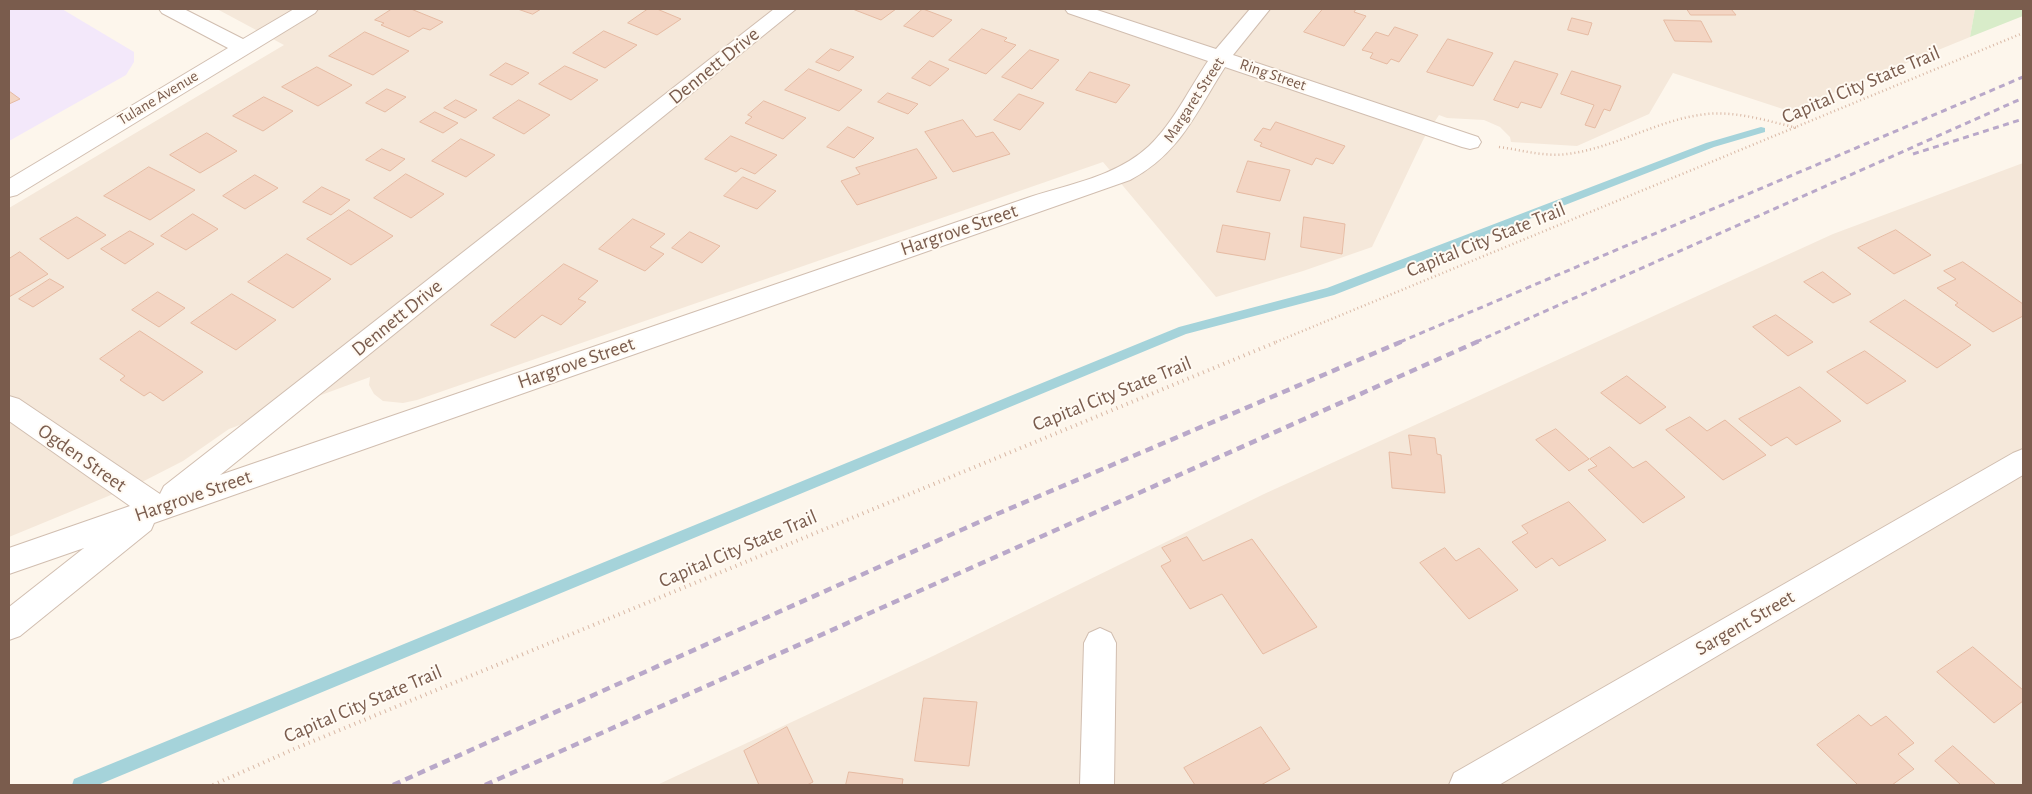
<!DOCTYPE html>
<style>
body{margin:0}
#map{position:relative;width:2032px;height:794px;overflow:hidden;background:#fdf6ec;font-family:"Alegreya Sans",sans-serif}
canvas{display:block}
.frame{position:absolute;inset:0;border:10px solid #7a5c4d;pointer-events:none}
</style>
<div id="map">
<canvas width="2032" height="794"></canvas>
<div class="frame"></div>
</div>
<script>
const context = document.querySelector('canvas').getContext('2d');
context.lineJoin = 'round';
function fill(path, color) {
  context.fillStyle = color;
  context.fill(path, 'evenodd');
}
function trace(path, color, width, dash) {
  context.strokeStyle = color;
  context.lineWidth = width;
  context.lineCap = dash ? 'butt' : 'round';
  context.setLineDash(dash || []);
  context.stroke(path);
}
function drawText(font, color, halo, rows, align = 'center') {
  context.font = font + ' "Alegreya Sans",sans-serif';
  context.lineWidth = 4;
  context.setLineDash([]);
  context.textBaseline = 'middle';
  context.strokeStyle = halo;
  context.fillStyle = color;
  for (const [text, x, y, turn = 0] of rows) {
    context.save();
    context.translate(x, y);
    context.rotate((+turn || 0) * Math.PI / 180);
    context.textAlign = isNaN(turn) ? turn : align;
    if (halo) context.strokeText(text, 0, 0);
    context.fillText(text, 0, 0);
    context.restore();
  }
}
fill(new Path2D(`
 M217,9H1975L1970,37L1789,111L1673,73L1649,114L1577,146L1511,142L1510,137L1500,127L1484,120L1447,118L1439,115L1424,138L1372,247L1303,271L1216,297L1103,162L417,400L403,403L383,401L374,394L369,385L370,377L229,429L183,461L140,483L9,537V208L284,45Z
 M2023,163V785H657L933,656L1264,494L1833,234Z`), '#f5e8da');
fill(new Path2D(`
 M9,9H62L134,52V62L126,75L9,141Z`), '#f3e8fa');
fill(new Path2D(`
 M1975,9H2023V16L1970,37Z`), '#d8ecc9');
fill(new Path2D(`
 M1761,127L1765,128V132L1714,147L1334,295L1186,334L98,785H72L74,779L1179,327L1327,288L1706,143Z`), '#a5d3da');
const building = new Path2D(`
 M392,9H411L443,22L430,30L423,28L409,37L381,25L384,23L375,20Z
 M518,9H541L533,14Z
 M648,9H657L681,19L657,35L628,23Z
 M857,9H896L881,20L855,10Z
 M923,9L952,20L933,37L904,26Z
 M1323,9H1356L1354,12L1366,16L1344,46L1304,32Z
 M1687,9H1731L1736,15H1691Z
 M1572,18L1592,23L1588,35L1568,30Z
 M1664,20L1701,21L1712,42L1675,41Z
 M1395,27L1418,35L1399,62L1391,59L1387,64L1370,58L1373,53L1362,50L1376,32L1388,36Z
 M982,29L1007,38L1004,41L1016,45L986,74L949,60Z
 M604,31L637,45L605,68L573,53Z
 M365,32L409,51L373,75L329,56Z
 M1448,39L1493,53L1473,86L1427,72Z
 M831,49L854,57L839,71L816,62Z
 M1030,50L1059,60L1032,89L1002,77Z
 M930,61L949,69L930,86L912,78Z
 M1515,61L1558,74L1541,108L1521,102L1518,108L1494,100Z
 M506,63L529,73L512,85L490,75Z
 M565,66L598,80L571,100L539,84Z
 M317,67L352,85L318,106L282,87Z
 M809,69L862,90L839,111L785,90Z
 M1572,71L1621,86L1610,111L1604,109L1595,128L1585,125L1594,105L1561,94Z
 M1090,72L1130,85L1116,103L1076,90Z
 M387,89L406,97L385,112L366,103Z
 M9,91L20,99L9,104Z
 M888,93L918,104L908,114L878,102Z
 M1019,94L1044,103L1020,130L994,120Z
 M264,97L293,111L263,131L233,116Z
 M456,100L477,110L465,118L444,108Z
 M519,100L550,115L524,134L493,118Z
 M764,101L806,118L783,139L745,123L752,117L748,115Z
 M435,112L458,123L443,133L420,122Z
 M963,120L976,137L993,132L1010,154L953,172L925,132Z
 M1276,122L1345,146L1333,164L1316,158L1312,165L1260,146L1262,143L1254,140L1263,128L1270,130Z
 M848,127L874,138L854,158L827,147Z
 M207,133L237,151L200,173L170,155Z
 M731,136L777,155L755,174L741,168L736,172L705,159Z
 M461,139L495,155L466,177L432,161Z
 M382,149L405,159L390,171L366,160Z
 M917,149L937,178L857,205L841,181L860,174L856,168Z
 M1248,161L1290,170L1280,201L1237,192Z
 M149,167L195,190L150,220L104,196Z
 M406,174L444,194L411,218L374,198Z
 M255,175L278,188L245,209L223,196Z
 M743,177L776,191L757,209L724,196Z
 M322,187L350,200L331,215L303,202Z
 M349,210L393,236L351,265L307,239Z
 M193,214L218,229L186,250L161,236Z
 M77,217L106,235L68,259L40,239Z
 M1304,217L1345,224L1342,254L1301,247Z
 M633,219L665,234L650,247L664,254L645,271L599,249Z
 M1223,225L1270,233L1265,260L1217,252Z
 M1896,230L1931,255L1894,274L1858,248Z
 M130,231L154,244L125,264L101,249Z
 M690,232L720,246L702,263L672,248Z
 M20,252L48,274L9,297V259Z
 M287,254L331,279L293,308L248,282Z
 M1963,262L2023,304V316L1993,332L1955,305L1958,303L1937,288L1956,279L1944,271Z
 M564,264L598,281L578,299L586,302L561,325L542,315L515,338L491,325Z
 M1823,272L1851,294L1833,303L1804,282Z
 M50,279L64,287L33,307L19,299Z
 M158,292L185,308L159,327L132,310Z
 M232,294L276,320L236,350L191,323Z
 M1905,300L1971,345L1937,368L1870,322Z
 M1776,315L1813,342L1788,356L1753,327Z
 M140,331L203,372L163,401L150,392L144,396L120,380L125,376L100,359Z
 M1865,351L1906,381L1867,404L1827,372Z
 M1627,376L1666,407L1640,424L1601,393Z
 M1800,387L1841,421L1796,445L1787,437L1771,446L1739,419Z
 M1690,417L1707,431L1725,420L1766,455L1723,480L1666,430Z
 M1556,429L1589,459L1569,471L1536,440Z
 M1409,435L1435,438L1437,454L1441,455L1445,493L1392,488L1389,452L1411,455Z
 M1610,447L1633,468L1646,461L1685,497L1643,523L1588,470L1597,466L1590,459Z
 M1569,502L1606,540L1559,566L1552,558L1536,568L1512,542L1528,533L1522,526Z
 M1187,537L1203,561L1252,539L1317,627L1263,654L1222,594L1190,609L1161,566L1171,561L1162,548Z
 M1445,548L1456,561L1479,548L1518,590L1469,619L1420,563Z
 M1973,647L2023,690V701L1994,723L1937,672Z
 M924,698L977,702L969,766L915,761Z
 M1859,715L1871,726L1886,716L1914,743L1898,754L1914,769L1892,785H1858L1817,745Z
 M787,727L813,782L807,785H759L744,751Z
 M1261,727L1290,769L1261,785H1195L1184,768Z
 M1953,746L1995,784L1993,785H1961L1935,761Z
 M849,772L903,779L902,785H846Z`);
fill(building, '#f3d5c3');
trace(building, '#e6bba3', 1);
const minor = new Path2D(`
 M159,9H184L243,39L294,9H318L315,13L17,195L9,197V179L228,48L162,13Z
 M774,9H796L220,475L1030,197C1070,184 1117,176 1149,146C1174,122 1189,89 1208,61L1068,13L1065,9H1094L1216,49L1250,9H1270L1233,55L1478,137L1481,142L1478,147L1470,149L1462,147L1225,67C1196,112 1180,154 1130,180L154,523L151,530L20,636L9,640V607L84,548L9,574V548L130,506L9,421V396L19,399L160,494L164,486Z
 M2023,449V475L1499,785H1449L1454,773L2013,453Z
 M1100,628L1111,633L1116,643L1114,785H1080L1084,643L1089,633Z`);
trace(minor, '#d1beb0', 2);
trace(new Path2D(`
 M1499,147C1522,150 1544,157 1567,154C1616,148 1658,119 1707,114C1737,111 1768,121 1797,128
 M1276,342L2023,33`), '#d9b8a5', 2.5, [1, 3]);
trace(new Path2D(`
 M213,785L294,749L1279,341`), '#d9b8a5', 4, [1, 4.5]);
fill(minor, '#fff');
trace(new Path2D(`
 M1913,154L2023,119
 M1400,342L2023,77
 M1476,342L2023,98`), '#b9a8c9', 3, [6, 4.5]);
trace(new Path2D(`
 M393,785L997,514L1403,341
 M485,785L1479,341`), '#b9a8c9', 4.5, [8, 5.5]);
drawText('16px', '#7a5c4d', '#fffaf3', [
 ["Ring Street",1273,75,19],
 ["Tulane Avenue",158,98,-31],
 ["Margaret Street",1194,100,-57]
]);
drawText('20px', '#7a5c4d', '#fffaf3', [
 ["Dennett Drive",714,66,-39],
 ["Capital City State Trail",1861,85,-23],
 ["Hargrove Street",959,230,-19],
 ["Capital City State Trail",1486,240,-22],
 ["Dennett Drive",397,318,-39],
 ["Hargrove Street",576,363,-19],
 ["Capital City State Trail",1112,394,-22],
 ["Ogden Street",82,458,35],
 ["Hargrove Street",193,496,-19],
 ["Capital City State Trail",738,549,-23],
 ["Sargent Street",1745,623,-30],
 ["Capital City State Trail",363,704,-23]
]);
</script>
